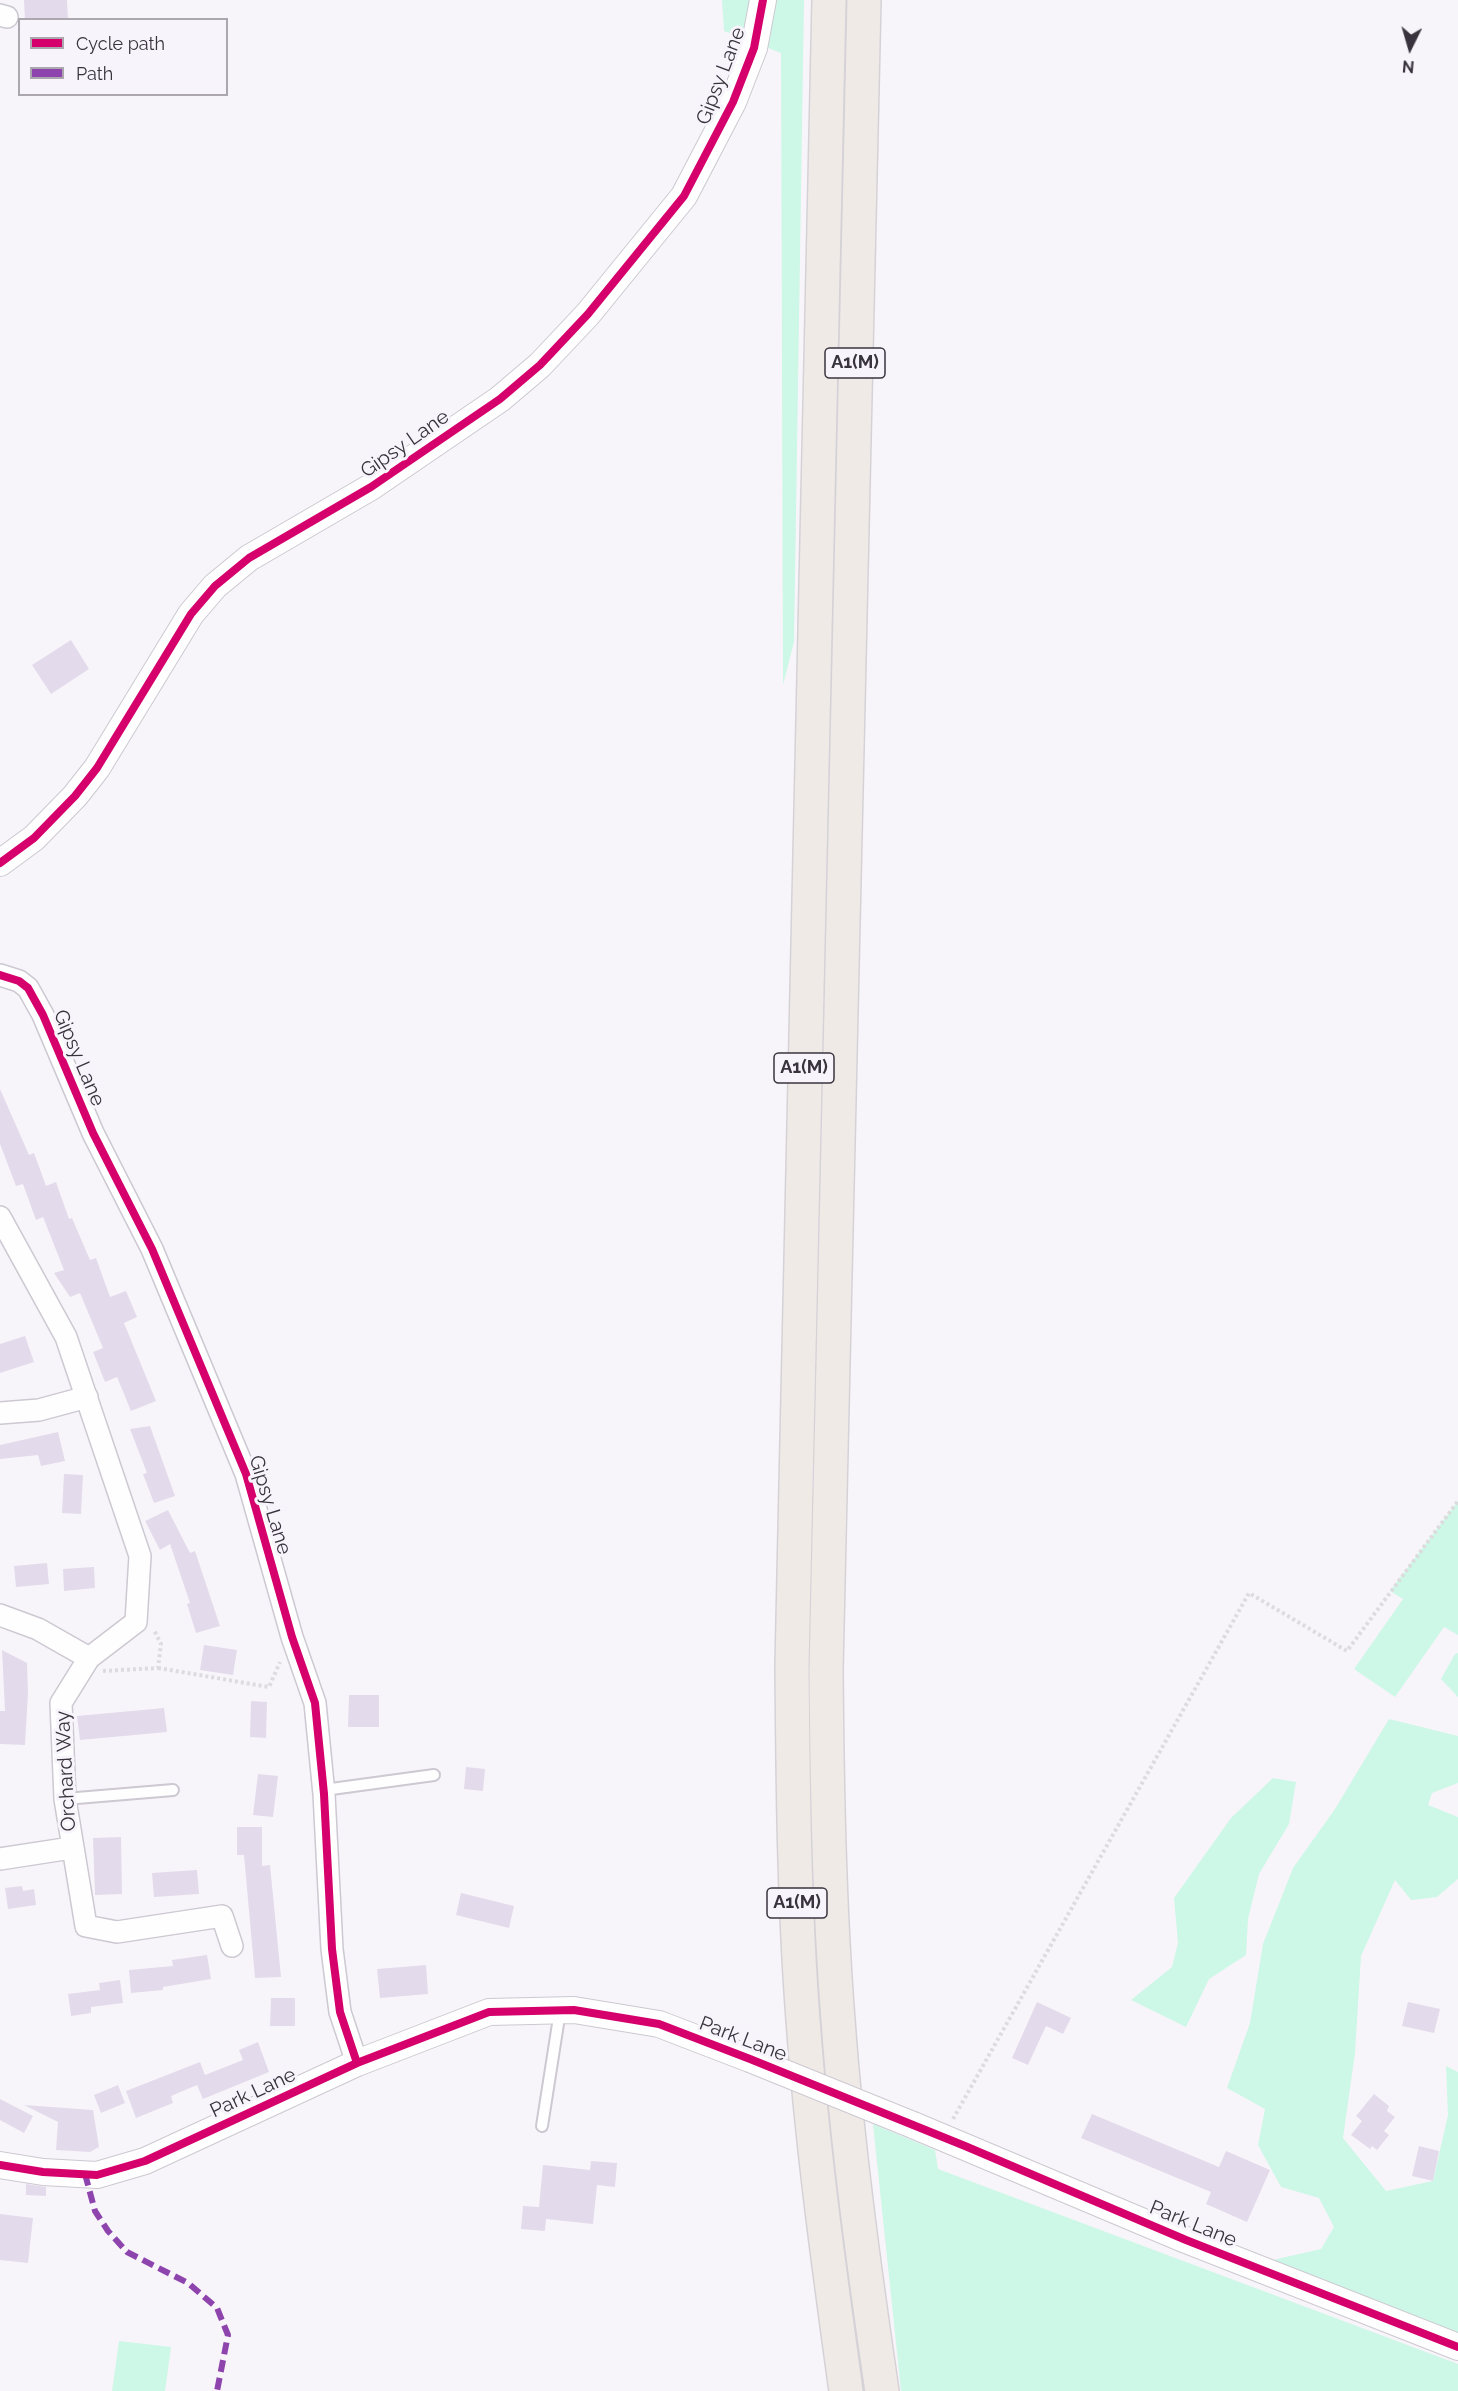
<!DOCTYPE html>
<style>
body{margin:0}
#map{position:relative;width:1458px;height:2391px;overflow:hidden;background:#f8f5fa;font-family:Raleway,sans-serif}
canvas{display:block}
.legend{position:absolute;left:18px;top:18px;width:210px;height:78px;box-sizing:border-box;background:#f8f4fb;border:2px solid #aca7af;margin:0;padding:8px 10px;list-style:none;font-size:18px;color:#39333e}
.legend li{display:flex;align-items:center;gap:12px;height:30px}
.legend b{width:30px;border:2px solid #aca7af}
.north{position:absolute;left:1380px;top:18px;width:60px;height:60px;-webkit-text-stroke:4px #f8f4fb;paint-order:stroke;rotate:185deg;font-size:16px;font-weight:700;line-height:24px;text-align:center;color:#39333e}
.north::after{content:'';display:block;margin:auto;width:21px;height:27px;background:#39333e;clip-path:polygon(50% 0,100% 100%,50% 72%,0 100%)}
</style>
<div id="map">
<canvas width="1458" height="2391"></canvas>
<ul class="legend">
<li><b style="height:8px;background:#d6006c"></b>Cycle path</li>
<li><b style="height:8px;background:#8e44ad"></b>Path</li>
</ul>
<div class="north">N</div>
</div>
<script>
const context = document.querySelector('canvas').getContext('2d');
context.lineJoin = 'round';
function fill(path, color) {
  context.fillStyle = color;
  context.fill(path, 'evenodd');
}
function trace(path, color, width, dash) {
  context.strokeStyle = color;
  context.lineWidth = width;
  context.lineCap = dash ? 'butt' : 'round';
  context.setLineDash(dash || []);
  context.stroke(path);
}
function drawText(font, color, halo, rows, align = 'center') {
  context.font = font + ' Raleway,sans-serif';
  context.lineWidth = 6;
  context.setLineDash([]);
  context.textBaseline = 'middle';
  context.strokeStyle = halo;
  context.fillStyle = color;
  for (const [text, x, y, turn = 0] of rows) {
    context.save();
    context.translate(x, y);
    context.rotate((+turn || 0) * Math.PI / 180);
    context.textAlign = isNaN(turn) ? turn : align;
    if (halo) context.strokeText(text, 0, 0);
    context.fillText(text, 0, 0);
    context.restore();
  }
}
fill(new Path2D(`
 M722,0H804L794,642L783,685L781,53L724,31Z
 M1458,1501V1635L1444,1627L1395,1697L1354,1669L1403,1599L1390,1591Z
 M1458,1653V1697L1441,1679L1455,1654Z
 M1389,1719L1458,1736V1783L1432,1793L1428,1805L1458,1817V1879L1437,1897L1411,1900L1395,1880L1361,1956L1355,2053L1343,2138L1386,2191L1433,2181L1448,2115L1446,2066L1458,2072V2347L1251,2265L1321,2249L1334,2227L1319,2198L1281,2187L1258,2145L1265,2109L1227,2088L1250,2023L1263,1944L1293,1868L1335,1809Z
 M1273,1778L1296,1782L1289,1824L1259,1874L1248,1919L1246,1955L1209,1979L1186,2027L1131,2000L1172,1967L1178,1943L1174,1898L1231,1818Z
 M873,2124L935,2150L938,2169L1458,2364V2391H901Z
 M119,2341L171,2347L165,2391H112Z`), '#cdf7e6');
fill(new Path2D(`
 M24,0H67L68,20H25Z
 M71,640L89,669L51,694L32,665Z
 M0,1089L29,1155L34,1153L46,1186L56,1182L69,1219L72,1218L90,1260L96,1258L110,1297L126,1291L137,1317L124,1323L156,1401L131,1411L117,1377L105,1382L93,1352L103,1348L80,1293L70,1297L54,1273L64,1270L43,1217L36,1220L23,1184L16,1186L0,1144Z
 M25,1336L34,1362L0,1373V1344Z
 M150,1426L175,1496L154,1503L143,1474L147,1473L130,1429Z
 M58,1432L65,1461L41,1466L38,1455L0,1459V1445Z
 M64,1474L83,1475L81,1514L62,1513Z
 M168,1510L190,1553L195,1551L220,1626L196,1633L187,1604L190,1603L170,1544L160,1550L145,1521Z
 M47,1563L49,1584L16,1587L14,1566Z
 M94,1567L95,1588L64,1591L63,1569Z
 M204,1645L237,1650L233,1675L200,1670Z
 M2,1650L27,1663L28,1693L25,1745L0,1744V1711H5Z
 M349,1695H379V1727H348Z
 M251,1701L267,1702L266,1738L250,1737Z
 M164,1708L167,1732L80,1740L77,1716Z
 M466,1767L485,1769L483,1791L464,1789Z
 M258,1774L278,1776L273,1817L253,1815Z
 M237,1827H262V1866L270,1865L281,1977L255,1978L244,1855H237Z
 M121,1837L122,1894L95,1895L93,1838Z
 M197,1870L199,1894L154,1897L152,1873Z
 M22,1886L23,1891L34,1889L36,1905L8,1909L5,1888Z
 M461,1893L514,1906L509,1928L456,1915Z
 M207,1955L211,1979L163,1987V1990L131,1993L129,1970L173,1966L172,1960Z
 M426,1965L428,1994L380,1998L377,1969Z
 M120,1980L123,2003L91,2007V2013L71,2016L68,1994L100,1990L99,1983Z
 M271,1998H295V2026H270Z
 M1037,2002L1071,2018L1063,2034L1046,2026L1028,2065L1012,2058Z
 M1408,2002L1440,2009L1434,2033L1402,2026Z
 M258,2042L269,2072L203,2099L197,2085L171,2096L173,2103L136,2118L126,2091L200,2062L205,2075L243,2060L239,2050Z
 M118,2085L125,2103L101,2113L94,2095Z
 M1374,2094L1389,2106L1387,2111L1395,2117L1384,2131L1389,2135L1377,2150L1372,2146L1370,2149L1351,2135L1362,2121L1356,2116Z
 M0,2099L33,2116L24,2133L0,2120Z
 M24,2105L93,2110L99,2147L90,2152L56,2150L58,2122Z
 M1092,2114L1219,2167L1226,2151L1270,2170L1247,2222L1206,2204L1211,2192L1081,2138Z
 M1419,2146L1439,2151L1433,2181L1412,2176Z
 M591,2161L617,2163L615,2187L597,2185L593,2224L546,2219L545,2231L521,2229L523,2206L539,2207L543,2165L590,2170Z
 M26,2184L46,2187V2196L26,2195Z
 M0,2214L33,2218L28,2263L0,2260Z`), '#e3daeb');
const service = new Path2D(`
 M324,1790L434,1775
 M65,1799L173,1790
 M542,2126L560,2011`);
const minor = new Path2D(`
 M0,15L7,17
 M0,975L19,981L28,988L43,1015L93,1133L152,1249L246,1474L292,1637L315,1703L324,1794L332,1949L340,2012L357,2063
 M0,1217L66,1337L140,1556L136,1622L89,1658L61,1703L65,1799L86,1926L117,1932L222,1916L232,1946
 M0,1413L39,1410L87,1397
 M0,1615L38,1629L89,1658
 M0,1859L71,1848`);
const tertiary = new Path2D(`
 M0,863L34,838L75,796L97,768L191,614L215,586L249,558L371,487L500,399L540,365L588,314L684,196L733,102L754,48L763,0
 M913,2125L1186,2240L1458,2347
 M0,2165L43,2172L97,2175L145,2161L357,2063L489,2012L574,2010L659,2024L750,2059`);
const motorway = new Path2D(`
 M829,0L792,1665C793,1784 794,1902 803,2020C812,2144 829,2268 846,2391
 M864,0L826,1670C827,1787 829,1903 838,2020C847,2144 864,2268 882,2391`);
trace(service, '#cdc8d1', 14);
trace(minor, '#cdc8d1', 24);
trace(tertiary, '#cdc8d1', 28);
trace(motorway, '#d5d2d7', 36);
trace(new Path2D(`
 M158,1668L269,1687L280,1662
 M103,1671L158,1668L161,1644L154,1630
 M953,2119L1249,1593L1347,1651L1458,1501`), '#dcdbdd', 4, [3, 3]);
trace(service, '#fefefe', 10);
trace(minor, '#fefefe', 21);
trace(tertiary, '#fefefe', 26);
trace(motorway, '#f0eae7', 33);
const tertiaryBridge = new Path2D(`
 M750,2059L913,2125`);
trace(tertiaryBridge, '#cdc8d1', 28, []);
trace(tertiaryBridge, '#fefefe', 26);
trace(new Path2D(`
 M85,2174L95,2211L108,2231L127,2252L188,2283L217,2308L228,2335L217,2391`), '#8e44ad', 6, [12, 6]);
trace(new Path2D(`
 M0,863L34,838L75,796L97,768L191,614L215,586L249,558L371,487L500,399L540,365L588,314L684,196L733,102L754,48L763,0
 M0,975L19,981L28,988L43,1015L93,1133L152,1249L246,1474L292,1637L315,1703L324,1794L332,1949L340,2012L357,2063
 M0,2165L43,2172L97,2175L145,2161L357,2063L489,2012L574,2010L659,2024L750,2059L965,2146L1186,2240L1458,2347`), '#d6006c', 8);
for (const [x, y, w] of [
 [855,363,60],
 [804,1068,60],
 [797,1903,60]
]) {
  const box = new Path2D();
  box.roundRect(x - w / 2, y - 15, w, 30, 4.5);
  context.fillStyle = '#f8f4fb';
  context.fill(box);
  trace(box, '#39333e', 1.5);
}
drawText('bold 18px', '#39333e', null, [
 ["A1(M)",855,363],
 ["A1(M)",804,1068],
 ["A1(M)",797,1903]
]);
drawText('20px', '#39333e', '#f8f4fb', [
 ["Gipsy Lane",721,76,-69],
 ["Gipsy Lane",405,444,-35],
 ["Gipsy Lane",79,1058,67],
 ["Gipsy Lane",270,1505,73],
 ["Orchard Way",66,1771,-93],
 ["Park Lane",743,2039,21],
 ["Park Lane",253,2093,-25],
 ["Park Lane",1193,2224,22]
]);
</script>
